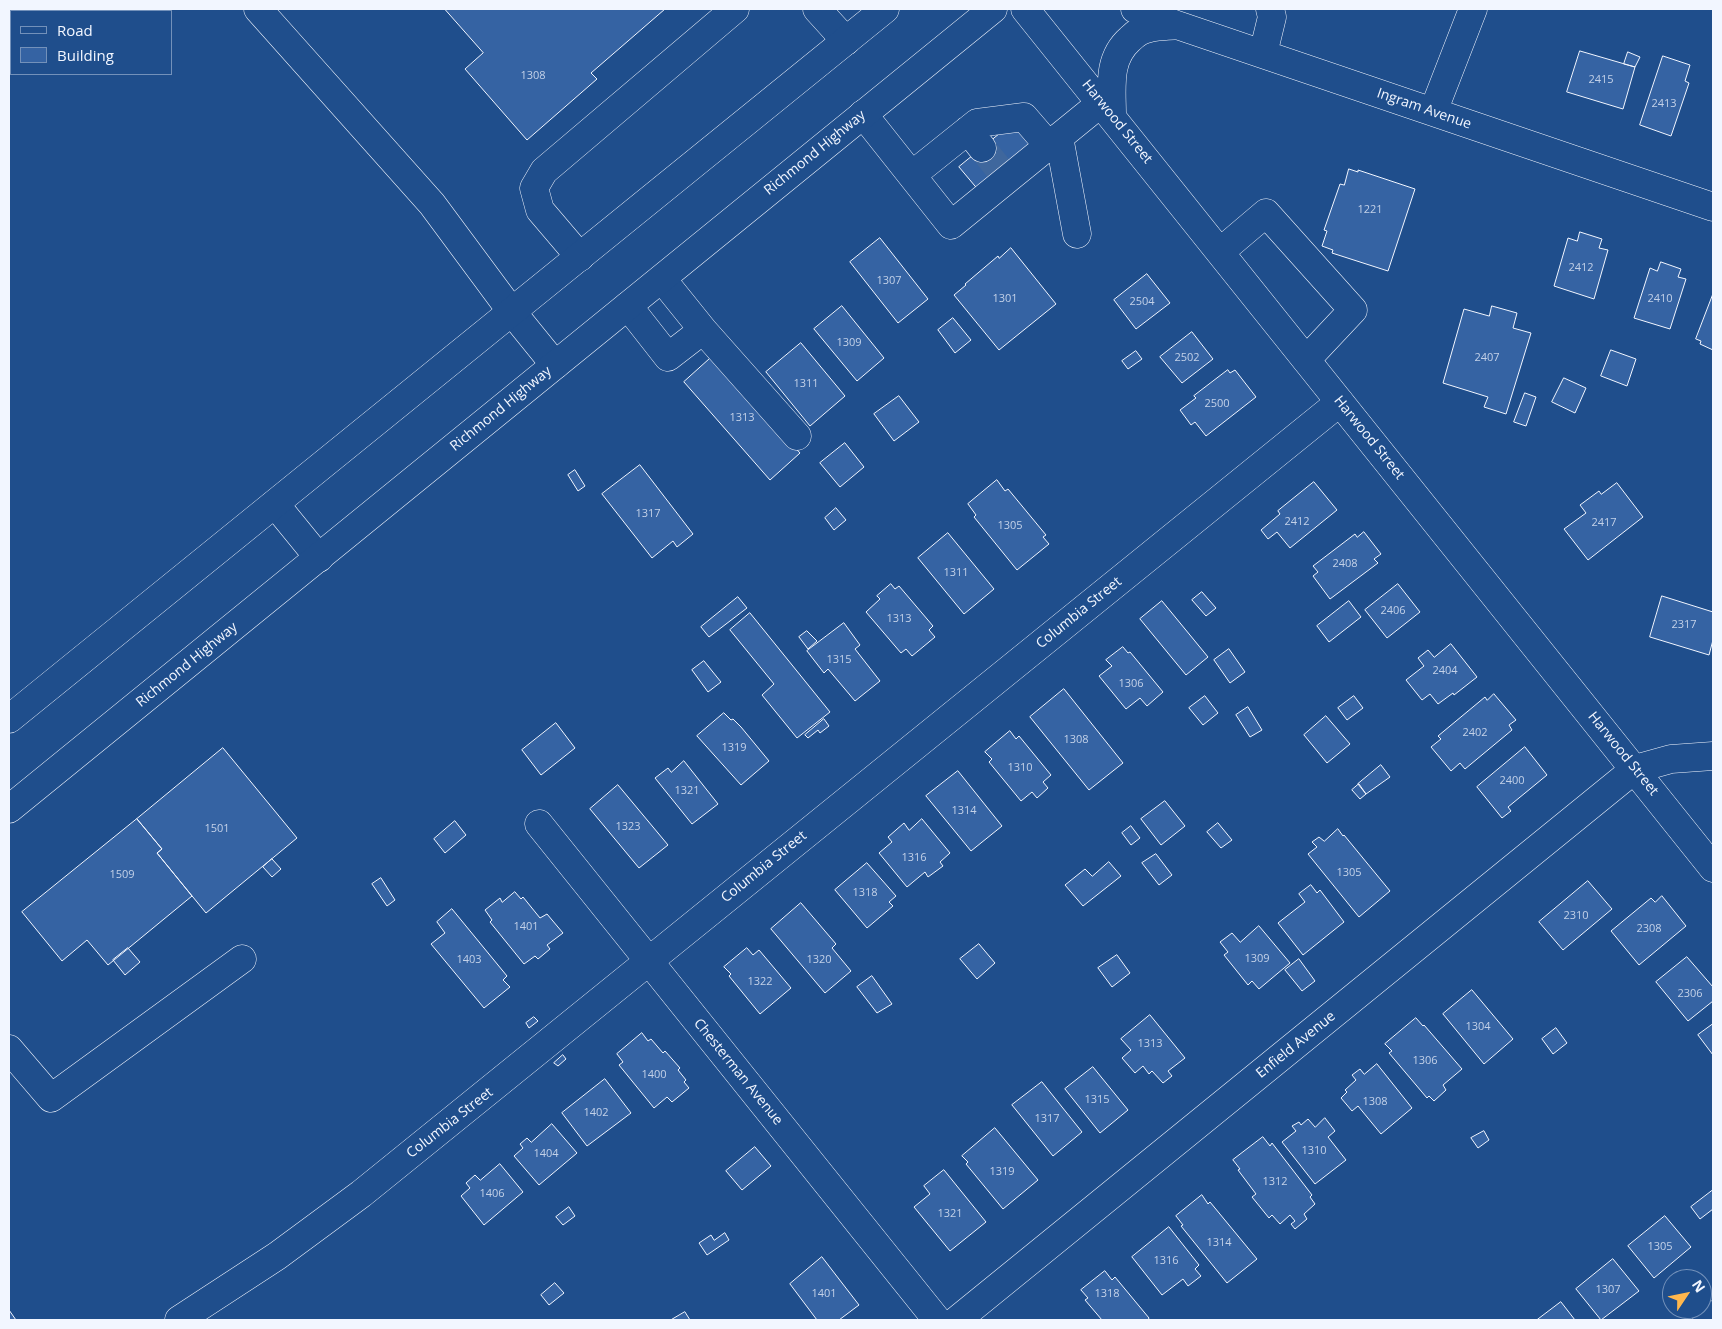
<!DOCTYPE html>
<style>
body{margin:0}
#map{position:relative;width:1722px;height:1329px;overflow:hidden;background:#1f4e8c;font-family:"Open Sans",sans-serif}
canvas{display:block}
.frame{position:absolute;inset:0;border:10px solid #f2f6ff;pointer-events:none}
.legend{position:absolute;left:10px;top:10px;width:162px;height:65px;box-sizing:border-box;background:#1f4e8c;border:1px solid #7391ba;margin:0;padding:6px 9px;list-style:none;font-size:15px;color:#f2f6ff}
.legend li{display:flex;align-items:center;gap:10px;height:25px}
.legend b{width:25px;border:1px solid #7391ba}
.north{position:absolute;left:1662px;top:1269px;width:50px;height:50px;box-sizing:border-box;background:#1f4e8c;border:1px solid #7391ba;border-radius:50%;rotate:56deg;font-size:14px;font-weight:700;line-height:20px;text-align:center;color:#f2f6ff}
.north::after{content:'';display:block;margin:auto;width:18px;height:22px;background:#ffb74d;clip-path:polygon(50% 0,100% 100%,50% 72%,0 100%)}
</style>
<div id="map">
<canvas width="1722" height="1329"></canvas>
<div class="frame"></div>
<ul class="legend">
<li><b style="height:6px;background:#1f4e8c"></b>Road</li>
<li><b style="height:14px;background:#3563a3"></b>Building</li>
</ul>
<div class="north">N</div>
</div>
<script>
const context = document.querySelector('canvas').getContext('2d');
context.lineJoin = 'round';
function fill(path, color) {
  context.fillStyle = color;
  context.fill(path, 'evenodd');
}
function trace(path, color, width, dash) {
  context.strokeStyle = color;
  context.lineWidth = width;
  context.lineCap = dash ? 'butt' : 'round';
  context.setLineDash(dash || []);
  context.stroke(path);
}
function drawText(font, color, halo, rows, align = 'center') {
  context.font = font + ' "Open Sans",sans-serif';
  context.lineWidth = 4;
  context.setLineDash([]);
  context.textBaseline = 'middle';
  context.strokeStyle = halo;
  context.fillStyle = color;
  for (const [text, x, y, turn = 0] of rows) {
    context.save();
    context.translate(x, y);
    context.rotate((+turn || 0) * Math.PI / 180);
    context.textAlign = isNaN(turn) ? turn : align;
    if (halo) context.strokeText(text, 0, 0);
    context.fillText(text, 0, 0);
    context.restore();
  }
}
const building = new Path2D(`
 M445,9H665L591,73L597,79L527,140L465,69L483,53Z
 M1580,51L1635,67L1623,109L1567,92Z
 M1628,52L1640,57L1635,67L1624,64Z
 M1663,56L1690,65L1685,81L1689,83L1671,136L1640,125Z
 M1013,123L1034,149L980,192L959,167Z
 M1349,169L1358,172V170L1415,189L1388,271L1332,253L1333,250L1322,246L1327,231L1324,230L1340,184L1344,185Z
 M1580,232L1602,239L1599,248L1608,250L1594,299L1554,286L1568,238L1577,241Z
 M880,238L928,299L898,323L850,262Z
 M1011,248L1056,304L999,350L954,295L966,285L965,284L998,256L999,258Z
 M1661,262L1681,269L1678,277L1686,279L1670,329L1634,318L1650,268L1657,271Z
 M1147,274L1170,303L1136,329L1114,300Z
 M1713,294V350L1700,344L1701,341L1696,339Z
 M842,306L884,358L857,381L814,329Z
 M1492,306L1517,313L1513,328L1531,333L1506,414L1484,407L1488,397L1443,383L1464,309L1489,316Z
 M953,318L971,340L955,353L938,330Z
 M1192,332L1213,359L1182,383L1160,357Z
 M801,343L845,396L810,426L766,372Z
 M1611,350L1636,359L1627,386L1601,376Z
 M1136,351L1142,359L1128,369L1122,361Z
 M714,355L800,453L770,480L684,382Z
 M1228,370L1230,373L1235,370L1256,397L1206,436L1195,422L1191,425L1180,410L1196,398L1194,396Z
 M1564,378L1586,388L1575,413L1552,402Z
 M1525,393L1536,397L1526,426L1514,422Z
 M899,396L919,422L894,441L874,414Z
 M845,443L864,467L840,487L820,463Z
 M640,465L693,534L677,547L673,541L652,558L602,494Z
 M575,470L585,486L578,491L568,475Z
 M997,480L1005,491L1008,489L1046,535L1043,537L1049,544L1017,570L974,517L976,515L968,504Z
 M1314,482L1337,510L1290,548L1277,532L1268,539L1261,530L1280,514L1278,511Z
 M1617,483L1643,517L1588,560L1564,529L1586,513L1580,505L1599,491L1601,494Z
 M836,508L846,520L834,530L825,518Z
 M1364,532L1381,554L1374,559L1378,563L1330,599L1313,576L1318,572L1313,566L1355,534L1357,537Z
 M948,533L994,589L964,614L918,558Z
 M891,584L895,589L899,586L933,626L929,630L935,637L912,656L906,649L901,653L866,612L880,599L877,596Z
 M1398,584L1420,612L1387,638L1365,610Z
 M1202,592L1216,608L1206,616L1192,600Z
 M1662,596L1713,612V640L1709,655L1650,637Z
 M738,597L747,608L709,637L701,627Z
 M1162,601L1208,657L1186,675L1140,619Z
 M1349,601L1361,617L1329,642L1317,626Z
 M750,613L830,712L797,738L762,695L774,684L730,630Z
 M844,623L860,645L855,649L880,681L855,701L828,669L824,673L807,651Z
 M807,631L817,641L808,649L799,637Z
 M1451,644L1477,677L1454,695L1453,693L1438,704L1430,694L1422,700L1406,680L1424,666L1418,658L1428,650L1434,657Z
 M1123,647L1128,653L1130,652L1163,692L1147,706L1140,698L1126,709L1099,676L1112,666L1106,660Z
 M1229,649L1245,672L1230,683L1214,660Z
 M704,661L721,682L708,692L692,670Z
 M1064,689L1123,763L1089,790L1030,717Z
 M1494,694L1516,720L1509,725L1512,730L1465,769L1460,763L1451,771L1431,747L1441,739L1438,736L1485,697L1487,700Z
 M1205,696L1218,713L1203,725L1189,708Z
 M1354,696L1363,708L1347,720L1338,708Z
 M1248,707L1262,730L1250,737L1236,715Z
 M724,713L731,720L733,719L741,727L769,761L741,785L697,736Z
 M1326,716L1350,744L1327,763L1304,735Z
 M824,719L829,726L820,733L818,730L808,738L805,735Z
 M556,723L575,748L541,775L522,750Z
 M1010,731L1016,739L1019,736L1051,775L1043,782L1048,788L1037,798L1032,792L1021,801L989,762L992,759L985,752Z
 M1525,747L1547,775L1508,807L1511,811L1502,818L1477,787Z
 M223,748L297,838L206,913L157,853L162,849L137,819Z
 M684,761L718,804L692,824L655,778L668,768L671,772Z
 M1381,765L1390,777L1366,794L1358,784Z
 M958,771L1002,826L971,851L926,796Z
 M1359,784L1366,794L1360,799L1352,790Z
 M618,785L668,845L639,868L590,809Z
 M1165,801L1185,826L1161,845L1141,819Z
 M137,819L162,849L157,853L192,896L108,965L87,940L62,961L22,912Z
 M922,819L950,853L940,862L943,866L928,877L925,872L907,887L879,853L892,842L888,837L904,823L909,830Z
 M455,821L466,835L445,853L434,839Z
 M1218,823L1232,840L1221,848L1207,832Z
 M1131,826L1140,838L1131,845L1122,833Z
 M1338,829L1343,836L1344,835L1390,891L1359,917L1308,854L1317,847L1312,842L1319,837L1324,841Z
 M1156,854L1172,875L1159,885L1142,863Z
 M272,859L281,869L272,877L263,867Z
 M1109,862L1121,876L1083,906L1065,885L1085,869L1092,876Z
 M867,863L896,896L889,902L893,906L867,928L835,890Z
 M381,878L395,900L387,906L372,884Z
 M1588,881L1612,909L1563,950L1539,922Z
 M1311,885L1317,893L1320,890L1344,922L1303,955L1278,923L1305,902L1299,894Z
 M515,892L521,899L523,897L540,918L547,914L563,933L547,945L550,949L538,959L535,956L524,964L490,922L492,920L485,910L500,898L502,902Z
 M1662,896L1686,926L1639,965L1611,931L1651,898L1655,902Z
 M801,903L836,944L832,948L851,971L825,993L771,929Z
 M452,909L507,976L503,980L510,987L484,1008L431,944L445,933L437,922Z
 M1259,926L1290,963L1259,989L1252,981L1248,985L1224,955L1228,952L1220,942L1232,933L1240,942Z
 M979,944L995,963L977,979L960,959Z
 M128,948L140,962L125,975L113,960Z
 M747,948L753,955L759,950L791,988L760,1014L729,976L731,974L724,967Z
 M1117,955L1130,973L1112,987L1098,968Z
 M1687,957L1713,987V1001L1688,1021L1656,982Z
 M1299,959L1315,981L1302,991L1285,970Z
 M872,976L892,1004L877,1013L857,987Z
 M1472,990L1513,1039L1484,1064L1443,1014Z
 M1150,1015L1185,1058L1168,1071L1172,1076L1163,1083L1152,1071L1149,1074L1143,1066L1135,1073L1122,1058L1131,1050L1121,1039Z
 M534,1017L538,1021L529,1028L526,1023Z
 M1416,1018L1423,1026L1424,1025L1462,1069L1443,1085L1446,1090L1434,1101L1429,1096L1427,1098L1389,1053L1392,1051L1385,1044Z
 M1713,1024V1055L1698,1035Z
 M1556,1028L1567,1043L1553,1054L1542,1039Z
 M642,1033L648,1041L651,1039L663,1053L665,1051L680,1068L678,1070L686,1080L684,1082L689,1088L672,1102L667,1097L654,1108L619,1065L623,1062L617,1054Z
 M563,1055L566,1059L558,1066L554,1063Z
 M1377,1064L1412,1108L1381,1134L1358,1106L1352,1111L1341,1098L1347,1092L1345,1090L1356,1080L1352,1075L1360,1069L1364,1074Z
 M1093,1067L1128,1110L1100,1133L1065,1089Z
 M605,1079L631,1113L587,1146L562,1113Z
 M1042,1082L1082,1132L1053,1156L1012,1105Z
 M1325,1118L1335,1131L1328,1137L1346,1160L1315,1184L1282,1142L1296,1131L1292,1126L1299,1122L1301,1125L1308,1119L1315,1127Z
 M552,1124L577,1153L539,1185L514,1156L523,1148L520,1144L527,1138L531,1142Z
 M995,1128L1038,1180L1003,1209L966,1164L968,1162L962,1156Z
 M1484,1131L1489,1140L1478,1148L1471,1138Z
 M1263,1137L1270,1146L1272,1143L1312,1195L1310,1197L1315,1204L1304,1214L1307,1219L1295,1229L1291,1224L1295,1221L1290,1215L1280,1224L1272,1215L1269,1218L1252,1197L1256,1194L1238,1170L1240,1169L1233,1160Z
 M755,1147L771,1166L742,1190L726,1171Z
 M500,1164L523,1192L484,1225L461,1196L470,1188L466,1183L475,1175L480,1180Z
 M944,1170L986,1222L950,1251L914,1207L930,1194L924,1186Z
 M1713,1190V1209L1700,1219L1691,1207Z
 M1202,1195L1208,1204L1210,1202L1257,1259L1227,1283L1181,1226L1183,1225L1176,1216Z
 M569,1207L575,1216L563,1225L556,1217Z
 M1665,1216L1691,1247L1654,1278L1628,1246Z
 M1169,1227L1199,1265L1195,1269L1201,1276L1188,1286L1183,1279L1162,1295L1132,1257Z
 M725,1233L729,1240L707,1255L699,1243L711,1235L714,1240Z
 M822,1257L859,1305L839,1320H817L790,1284Z
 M1613,1259L1639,1291L1601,1320L1576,1289Z
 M1105,1271L1112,1280L1115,1277L1149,1318L1148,1320H1102L1085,1300L1088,1298L1081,1290Z
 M555,1283L564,1293L549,1305L541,1295Z
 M1561,1302L1575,1320H1537Z
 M9,1310L16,1320H9Z
 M685,1312L690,1320H671Z`);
fill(building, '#3563a3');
trace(building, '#f2f6ff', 1);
trace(new Path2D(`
 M982,148L1003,174`), '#3f679d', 28, [28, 14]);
const minor = new Path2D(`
 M258,9L432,204L512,312L555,365
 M817,9L846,41
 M1025,9L1713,868
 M1135,9L1177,25L1713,207
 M1263,54L1272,17L1270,9
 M1433,112L1473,9
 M863,114L951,225L1101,103
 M1112,115C1112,88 1107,59 1130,39C1135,34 1142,29 1150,28C1158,26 1168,26 1177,25
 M968,130L982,148
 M1059,137L1077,234
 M912,175L977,123L1024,117L1049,146
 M1220,252L1266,213L1353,310L1306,360
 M580,257L540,210L534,188L544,171L735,9
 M662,279L703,330
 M628,306L668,357L703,330L797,436
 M275,504L319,558
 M539,824L937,1320
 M9,1049L51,1098L242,959
 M179,1320L277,1256L361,1194L1340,402
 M957,1320L1635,769L1671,759L1713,756
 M1707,1320L1713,1315`);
const major = new Path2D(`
 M9,719L885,9
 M9,809L993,9`);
trace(minor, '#f2f6ff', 29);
trace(major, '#f2f6ff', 29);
trace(minor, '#1f4e8c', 28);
trace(major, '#1f4e8c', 28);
drawText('11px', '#c3d1e8', null, [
 ["1308",533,76],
 ["2415",1601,80],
 ["2413",1664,104],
 ["1221",1370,210],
 ["2412",1581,268],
 ["1307",889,281],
 ["1301",1005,299],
 ["2410",1660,299],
 ["2504",1142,302],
 ["1309",849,343],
 ["2502",1187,358],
 ["2407",1487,358],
 ["1311",806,384],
 ["2500",1217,404],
 ["1313",742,418],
 ["1317",648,514],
 ["2412",1297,522],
 ["2417",1604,523],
 ["1305",1010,526],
 ["2408",1345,564],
 ["1311",956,573],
 ["2406",1393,611],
 ["1313",899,619],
 ["2317",1684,625],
 ["1315",839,660],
 ["2404",1445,671],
 ["1306",1131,684],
 ["2402",1475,733],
 ["1308",1076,740],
 ["1319",734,748],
 ["1310",1020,768],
 ["2400",1512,781],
 ["1321",687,791],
 ["1314",964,811],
 ["1323",628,827],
 ["1501",217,829],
 ["1316",914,858],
 ["1305",1349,873],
 ["1509",122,875],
 ["1318",865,893],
 ["2310",1576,916],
 ["1401",526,927],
 ["2308",1649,929],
 ["1309",1257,959],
 ["1403",469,960],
 ["1320",819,960],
 ["1322",760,982],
 ["2306",1690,994],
 ["1304",1478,1027],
 ["1313",1150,1044],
 ["1306",1425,1061],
 ["1400",654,1075],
 ["1315",1097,1100],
 ["1308",1375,1102],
 ["1402",596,1113],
 ["1317",1047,1119],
 ["1310",1314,1151],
 ["1404",546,1154],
 ["1319",1002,1172],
 ["1312",1275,1182],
 ["1406",492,1194],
 ["1321",950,1214],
 ["1314",1219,1243],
 ["1305",1660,1247],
 ["1316",1166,1261],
 ["1307",1608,1290],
 ["1401",824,1294],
 ["1318",1107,1294]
]);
drawText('14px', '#f2f6ff', '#1f4e8c', [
 ["Ingram Avenue",1424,109,19],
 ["Harwood Street",1117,122,51],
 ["Richmond Highway",815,153,-39],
 ["Richmond Highway",501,409,-39],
 ["Harwood Street",1369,438,51],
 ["Columbia Street",1079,613,-39],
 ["Richmond Highway",187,665,-39],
 ["Harwood Street",1623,754,51],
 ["Columbia Street",764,867,-39],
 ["Enfield Avenue",1296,1045,-39],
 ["Chesterman Avenue",738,1072,51],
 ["Columbia Street",450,1123,-38]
]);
</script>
